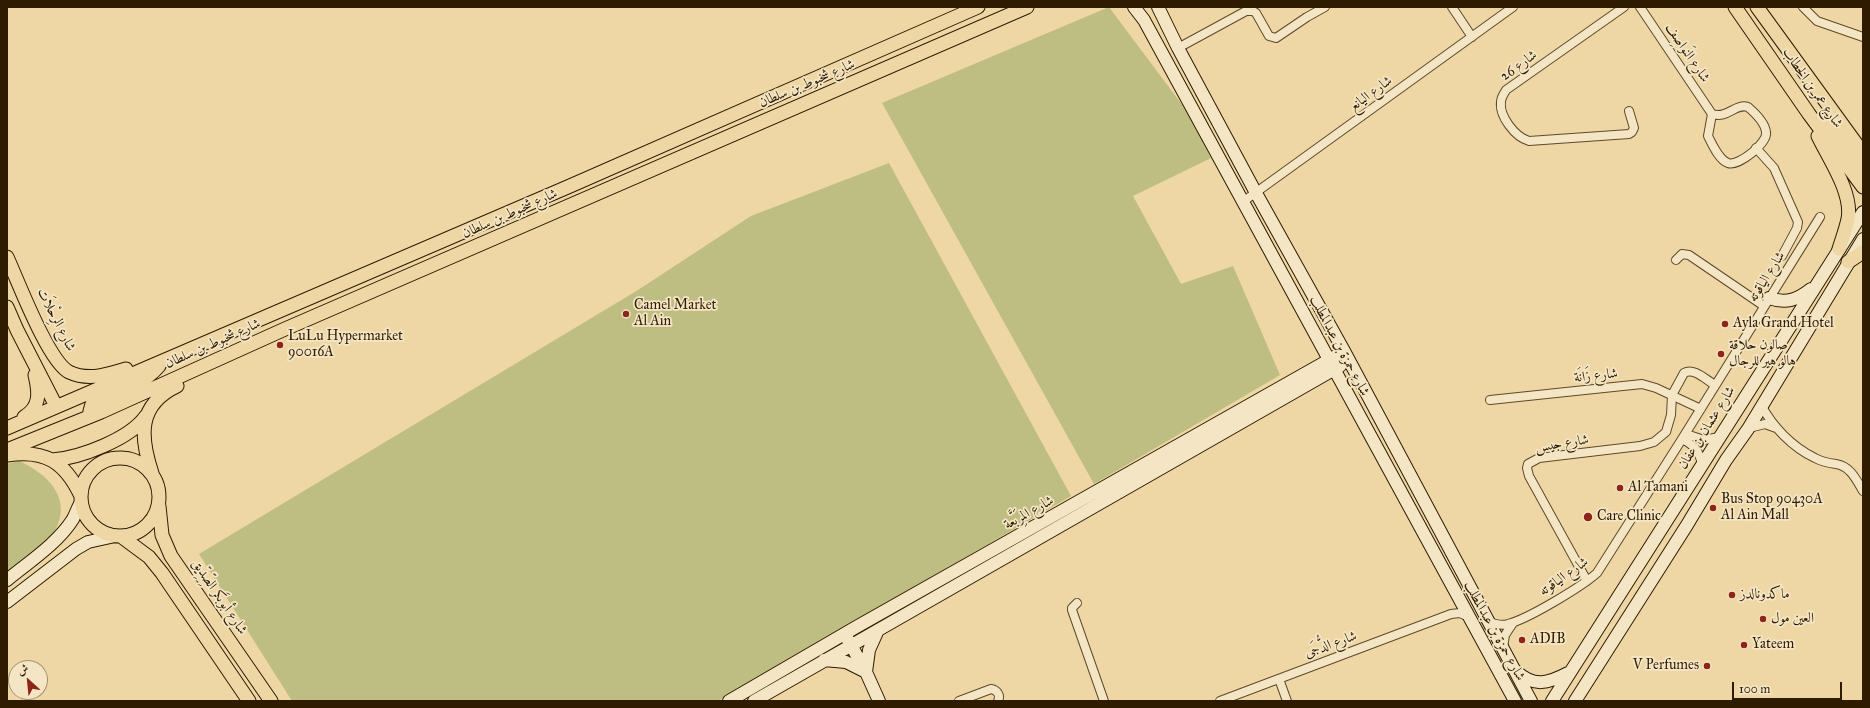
<!DOCTYPE html>
<meta charset="utf-8">
<style>
body{margin:0}
#map{position:relative;width:1870px;height:708px;overflow:hidden;background:#eed7a5;font-family:"IM FELL Great Primer",Amiri,serif}
canvas{display:block}
.frame{position:absolute;inset:0;border:8px solid #2e1b00;pointer-events:none}
.north{position:absolute;left:8px;top:660px;width:40px;height:40px;box-sizing:border-box;background:#f4e5c4;border:1px solid #a59476;border-radius:50%;rotate:333deg;font-size:11px;font-weight:700;line-height:16px;text-align:center;color:#2e1b00}
.north::after{content:'';display:block;margin:auto;width:14px;height:18px;background:#8f2418;clip-path:polygon(50% 0,100% 100%,50% 72%,0 100%)}
.scale{position:absolute;left:1732px;top:682px;width:110px;height:18px;box-sizing:border-box;border:2px solid #2e1b00;border-top:0;padding-left:5px;font-size:12px;line-height:14px;white-space:nowrap;color:#2e1b00;-webkit-text-stroke:3px #f4e5c4;paint-order:stroke}
</style>
<div id="map">
<canvas width="1870" height="708"></canvas>
<div class="frame"></div>
<div class="north">ش</div>
<div class="scale">100 m</div>
</div>
<script>
const context = document.querySelector('canvas').getContext('2d');
context.lineJoin = 'round';
function fill(path, color) {
  context.fillStyle = color;
  context.fill(path, 'evenodd');
}
function trace(path, color, width, dash) {
  context.strokeStyle = color;
  context.lineWidth = width;
  context.lineCap = dash ? 'butt' : 'round';
  context.setLineDash(dash || []);
  context.stroke(path);
}
function drawText(font, color, halo, rows, align = 'center') {
  context.font = font + ' "IM FELL Great Primer",Amiri,serif';
  context.lineWidth = 3.5;
  context.setLineDash([]);
  context.textBaseline = 'middle';
  context.strokeStyle = halo;
  context.fillStyle = color;
  for (const [text, x, y, turn = 0] of rows) {
    context.save();
    context.translate(x, y);
    context.rotate((+turn || 0) * Math.PI / 180);
    context.textAlign = isNaN(turn) ? turn : align;
    if (halo) context.strokeText(text, 0, 0);
    context.fillText(text, 0, 0);
    context.restore();
  }
}
fill(new Path2D(`
 M1109,7L1186,110L1211,158L1133,196L1181,284L1233,266L1280,375L1094,484L882,103Z
 M889,163L1071,496L718,701H292L199,554L638,290L751,216Z
 M19,461C50,475 75,501 52,536C43,549 20,563 7,574V464Z`), '#bebd82');
const street = new Path2D(`
 M1452,7L1472,37
 M1624,7L1506,90C1504,94 1501,97 1501,102C1499,116 1515,137 1529,141L1629,134L1632,132L1634,128L1629,111
 M1640,7L1712,114L1708,136C1712,144 1719,160 1728,163C1738,167 1768,143 1766,132C1765,123 1755,113 1748,107C1735,103 1728,119 1712,114
 M1803,7L1817,21L1863,37
 M1178,48L1246,11H1253L1256,13L1269,36L1276,38L1307,17L1325,7
 M1756,148L1774,168L1798,222L1797,228L1782,256
 M1244,201L1513,7
 M1676,260L1682,254L1689,255L1764,306
 M1490,400L1642,384L1656,388L1701,409
 M1761,405C1773,427 1792,447 1815,458C1822,462 1828,463 1836,464C1850,466 1856,479 1863,491
 M1749,428L1765,424L1776,428
 M1686,434L1704,440L1719,437
 M1682,439C1694,445 1699,451 1702,464
 M1587,581L1529,476L1527,468L1528,464L1539,458L1640,446L1654,442L1666,432L1671,415L1672,395L1684,373C1694,367 1706,380 1715,385
 M1077,603L1072,608V610L1104,701
 M1487,621C1494,624 1501,626 1508,624C1528,619 1581,587 1597,573L1682,439L1820,217
 M1503,648L1505,635L1513,623
 M1279,679L1287,701
 M959,701L991,689C997,690 1001,695 998,701
 M1220,701L1451,614L1460,613L1469,617`);
const secondary = new Path2D(`
 M1134,7L1144,20L1515,701
 M1158,7L1178,48L1256,193L1344,351L1531,701
 M1769,298C1786,304 1797,300 1811,289
 M7,580C29,562 58,543 73,519C76,513 78,507 81,502
 M7,602L76,549L88,542L115,536
 M847,638L866,672L879,701
 M824,660L846,662L864,671
 M1516,671C1534,688 1549,683 1568,673
 M866,672L869,650L878,630
 M729,701L858,626L1336,356
 M754,701L1340,366
 M1552,701L1863,212
 M1575,701L1687,525L1726,460L1748,429L1863,239`);
const primary = new Path2D(`
 M1735,7L1809,114L1863,187
 M1757,7L1863,153
 M1820,120L1835,133L1863,171
 M1818,136C1829,159 1853,193 1848,219C1846,229 1842,239 1839,249
 M7,257C18,281 48,361 69,372C88,381 107,375 126,369
 M1848,262L1863,252
 M7,307L17,330L56,406
 M96,414L90,411L92,404C115,393 142,386 159,366
 M24,417C41,407 39,392 35,375
 M7,428L570,186L978,7
 M7,450L101,412L285,329L1027,7
 M7,455C45,449 65,462 81,496
 M81 497a39 39 0 1 1 78 0a39 39 0 1 1-78 0Z
 M52,460C80,458 130,439 146,416
 M152,473C140,437 137,405 177,386
 M159,506L162,535L171,556L271,701
 M122,537L149,557L162,573L249,701`);
trace(street, '#5e4a29', 10);
trace(secondary, '#2e1b00', 14);
trace(primary, '#2e1b00', 15);
trace(street, '#f4e5c4', 8);
trace(secondary, '#f4e5c4', 12);
trace(primary, '#eed7a5', 13);
for (const [x, y, r, color] of [
 [626,314,4,"#8f2418"],
 [1725,324,4,"#8f2418"],
 [280,345,4,"#8f2418"],
 [1721,354,4,"#8f2418"],
 [1620,488,4,"#8f2418"],
 [1713,508,4,"#8f2418"],
 [1588,517,5,"#8f2418"],
 [1732,595,4,"#8f2418"],
 [1763,619,4,"#8f2418"],
 [1522,640,4,"#8f2418"],
 [1744,645,4,"#8f2418"],
 [1707,666,4,"#8f2418"]
]) {
  const dot = new Path2D();
  dot.arc(x, y, r, 0, 2 * Math.PI);
  context.fillStyle = color;
  context.fill(dot);
  trace(dot, '#f4e5c4', 1.5);
}
drawText('14px', '#2e1b00', '#f4e5c4', [
 ["شارع النَواصِف",1687,53,56],
 ["شارع 26",1519,66,-36],
 ["شارع شخبوط بن سلطان",807,84,-23],
 ["شارع عمر بن الخطاب",1812,88,55],
 ["شارع اليانع",1371,94,-36],
 ["شارع شخبوط بن سلطان",510,214,-24],
 ["شارع الياقوته",1767,277,-58],
 ["شارع الرِحْلاَت",56,320,63],
 ["شارع شخبوط بن سلطان",213,344,-24],
 ["شارع حمزة بن عبدالمطلب",1339,346,62],
 ["شارع زَانَة",1596,376,-6],
 ["شارع عثمان بن عفان",1707,428,-58],
 ["شارع جيس",1562,444,-9],
 ["شارع المِرَبَّعة",1029,513,-29],
 ["شارع الياقوته",1564,577,-35],
 ["شارع أبوبَكر الصِّدِّيق",219,597,56],
 ["شارع حمزة بن عبدالمطلب",1494,631,61],
 ["شارع الدُّجَى",1331,645,-20]
]);
drawText('14px', '#2e1b00', '#f4e5c4', [
 ["Camel Market",634,306],
 ["Al Ain",634,322],
 ["Ayla Grand Hotel",1733,324],
 ["LuLu Hypermarket",288,337],
 ["90016A",288,353],
 ["صالون حلاقة",1729,346],
 ["هالو هير للرجال",1729,362],
 ["Al Tamani",1628,488],
 ["Bus Stop 90430A",1721,500],
 ["Al Ain Mall",1721,516],
 ["Care Clinic",1597,517],
 ["ماكدونالدز",1740,595],
 ["العين مول",1771,619],
 ["ADIB",1530,640],
 ["Yateem",1752,645],
 ["V Perfumes",1699,666,"right"]
], 'left');
</script>
